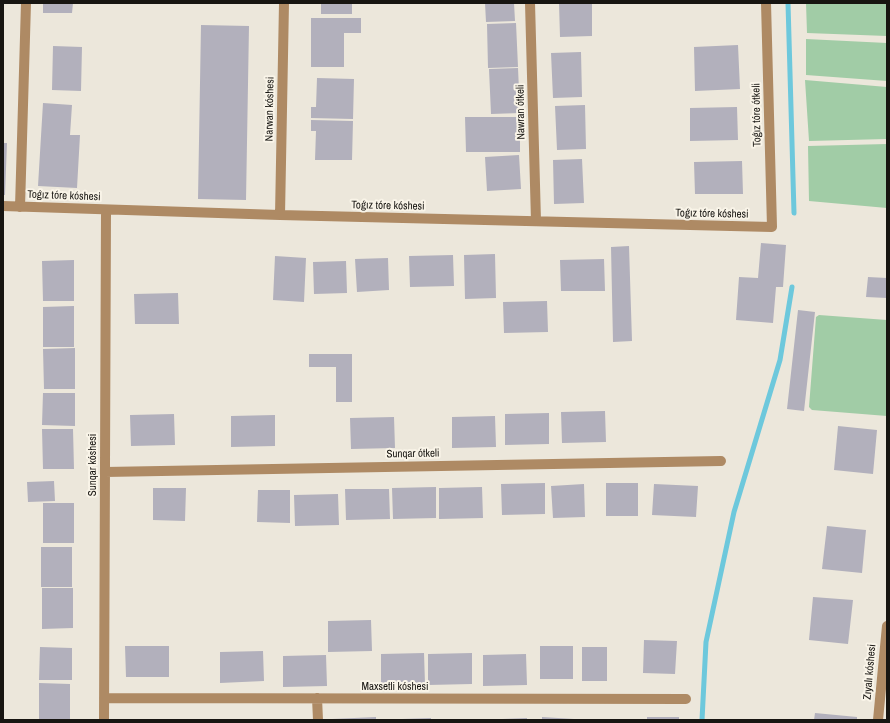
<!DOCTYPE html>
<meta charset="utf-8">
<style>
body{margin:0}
#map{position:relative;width:890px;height:723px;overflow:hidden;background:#ece7db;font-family:"Archivo Narrow",sans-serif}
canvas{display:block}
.frame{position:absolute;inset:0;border:4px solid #171511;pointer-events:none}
</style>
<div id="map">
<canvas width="890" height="723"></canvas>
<div class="frame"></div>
</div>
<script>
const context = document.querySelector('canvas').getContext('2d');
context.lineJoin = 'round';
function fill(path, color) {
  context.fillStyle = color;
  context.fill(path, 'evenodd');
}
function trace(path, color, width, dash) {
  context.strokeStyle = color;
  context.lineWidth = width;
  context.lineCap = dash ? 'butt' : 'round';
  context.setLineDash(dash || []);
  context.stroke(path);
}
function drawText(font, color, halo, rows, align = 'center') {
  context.font = font + ' "Archivo Narrow",sans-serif';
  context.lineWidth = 4;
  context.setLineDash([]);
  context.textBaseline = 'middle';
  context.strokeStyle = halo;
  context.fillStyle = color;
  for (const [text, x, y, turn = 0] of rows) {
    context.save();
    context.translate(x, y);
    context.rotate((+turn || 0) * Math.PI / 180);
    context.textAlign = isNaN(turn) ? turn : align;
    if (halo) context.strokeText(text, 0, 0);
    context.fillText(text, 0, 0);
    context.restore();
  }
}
fill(new Path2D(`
 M806,3H887V36L807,33Z
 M806,39L887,43V81L806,75Z
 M805,80L887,87V139L809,141Z
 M887,144V208L809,201L808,146Z
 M819,315L887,320V416L812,410L809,407L816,317Z`), '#a1cca6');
trace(new Path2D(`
 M788,3L794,213
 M702,720L706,642L734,512L780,360L792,287`), '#6dc8dc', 5);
fill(new Path2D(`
 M43,3H73L72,13H43Z
 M321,3H352V14H321Z
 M485,3H514L515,21L486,22Z
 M559,3H592V36L560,37Z
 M311,18H361V33H344V67H311Z
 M516,23L518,67L488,68L487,24Z
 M201,25L249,26L246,200L198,199Z
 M738,45L740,89L695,91L694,47Z
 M53,46L82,47L81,91L52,90Z
 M581,52L582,97L553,98L551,53Z
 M518,68L520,113L491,114L489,69Z
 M317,78L354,79L353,119L311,118V107H316Z
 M43,103L72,105L70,135H80L77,188L38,186Z
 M585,105L586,149L557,150L555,106Z
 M737,107L738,140L690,141V108Z
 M465,117H520V152H466Z
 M311,120L353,121L352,160H315L316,131H311Z
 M3,143H7L5,195H3Z
 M519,155L521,189L487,191L485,157Z
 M582,159L584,203L554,204L553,160Z
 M742,161L743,194H695L694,162Z
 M761,243L786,245L783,287H776L773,323L736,320L739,277L758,278Z
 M629,246L632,341L613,342L611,247Z
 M495,254L496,298L465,299L464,255Z
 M453,255L454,286L410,287L409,256Z
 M275,256L306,258L304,302L273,300Z
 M388,258L389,290L357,292L355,259Z
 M604,259L605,291H561L560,260Z
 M74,260V301H43L42,261Z
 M346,261L347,293L314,294L313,262Z
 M868,277L887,278V298L866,297Z
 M178,293L179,324H135L134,294Z
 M547,301L548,332L504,333L503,302Z
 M74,306V347H43V307Z
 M798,310L815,312L804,411L787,409Z
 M75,348V389H44L43,349Z
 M309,354H352V402H336V367H309Z
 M43,393H75V426L42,425Z
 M605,411L606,442L562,443L561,412Z
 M549,413V444L505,445V414Z
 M174,414L175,445L131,446L130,415Z
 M275,415V446L231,447V416Z
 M495,416L496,447L452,448V417Z
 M394,417L395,448L351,449L350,418Z
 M838,426L877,430L873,474L834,470Z
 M42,429H73L74,469H43Z
 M54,481L55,501L28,502L27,482Z
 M545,483V514L502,515L501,484Z
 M606,483H638V516H606Z
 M584,484L585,517L553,518L551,486Z
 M654,484L698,486L696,517L652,515Z
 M436,487V518L393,519L392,488Z
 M482,487L483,518L439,519V488Z
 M153,488H186L185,521L153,520Z
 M345,489H389L390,519L346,520Z
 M258,490H290V523L257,522Z
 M338,494L339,525L295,526L294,495Z
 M43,503H74V543H43Z
 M827,526L866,530L862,573L822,569Z
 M41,547H72V587H41Z
 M42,588H73V628L42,629Z
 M813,597L853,600L848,644L809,640Z
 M371,620L372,651L328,652V621Z
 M644,640L677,641L675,674L643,673Z
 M125,646H169V677H126Z
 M540,646H573V679H540Z
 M40,647L72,648V680H39Z
 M582,647H607V681H582Z
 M263,651L264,681L220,683V652Z
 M424,653L425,684L381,685V654Z
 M472,653V684L428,685V654Z
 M526,654L527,685L483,686V655Z
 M326,655L327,686L283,687V656Z
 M39,683L70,684V720H39Z
 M815,713L857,717V720H814Z
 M376,717V720H332V719Z
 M542,717L574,719V720H542Z
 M647,717H679V720H647Z
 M431,718V720H402V719Z
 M527,718V720H502V719Z`), '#b2b0bc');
trace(new Path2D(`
 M530,3L536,221
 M3,206L280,215L772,227L766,3
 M20,207L26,3
 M280,215L284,3
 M105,472L721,461
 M104,698L686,699
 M317,698L318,720
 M104,720L106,210
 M878,720L887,626`), '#ae8a64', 10);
drawText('11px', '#171511', '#f9f4e8', [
 ["Narwan kóshesi",270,109,-89],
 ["Nawran ótkeli",521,112,-91],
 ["Toǵız tóre ótkeli",757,115,-91],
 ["Toǵız tóre kóshesi",64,196,2],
 ["Toǵız tóre kóshesi",388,206,1],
 ["Toǵız tóre kóshesi",712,214,1],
 ["Sunqar ótkeli",413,454,-1],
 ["Sunqar kóshesi",93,465,-90],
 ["Zıyalı kóshesi",870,672,-85],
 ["Maxsetli kóshesi",395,687]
]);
</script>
